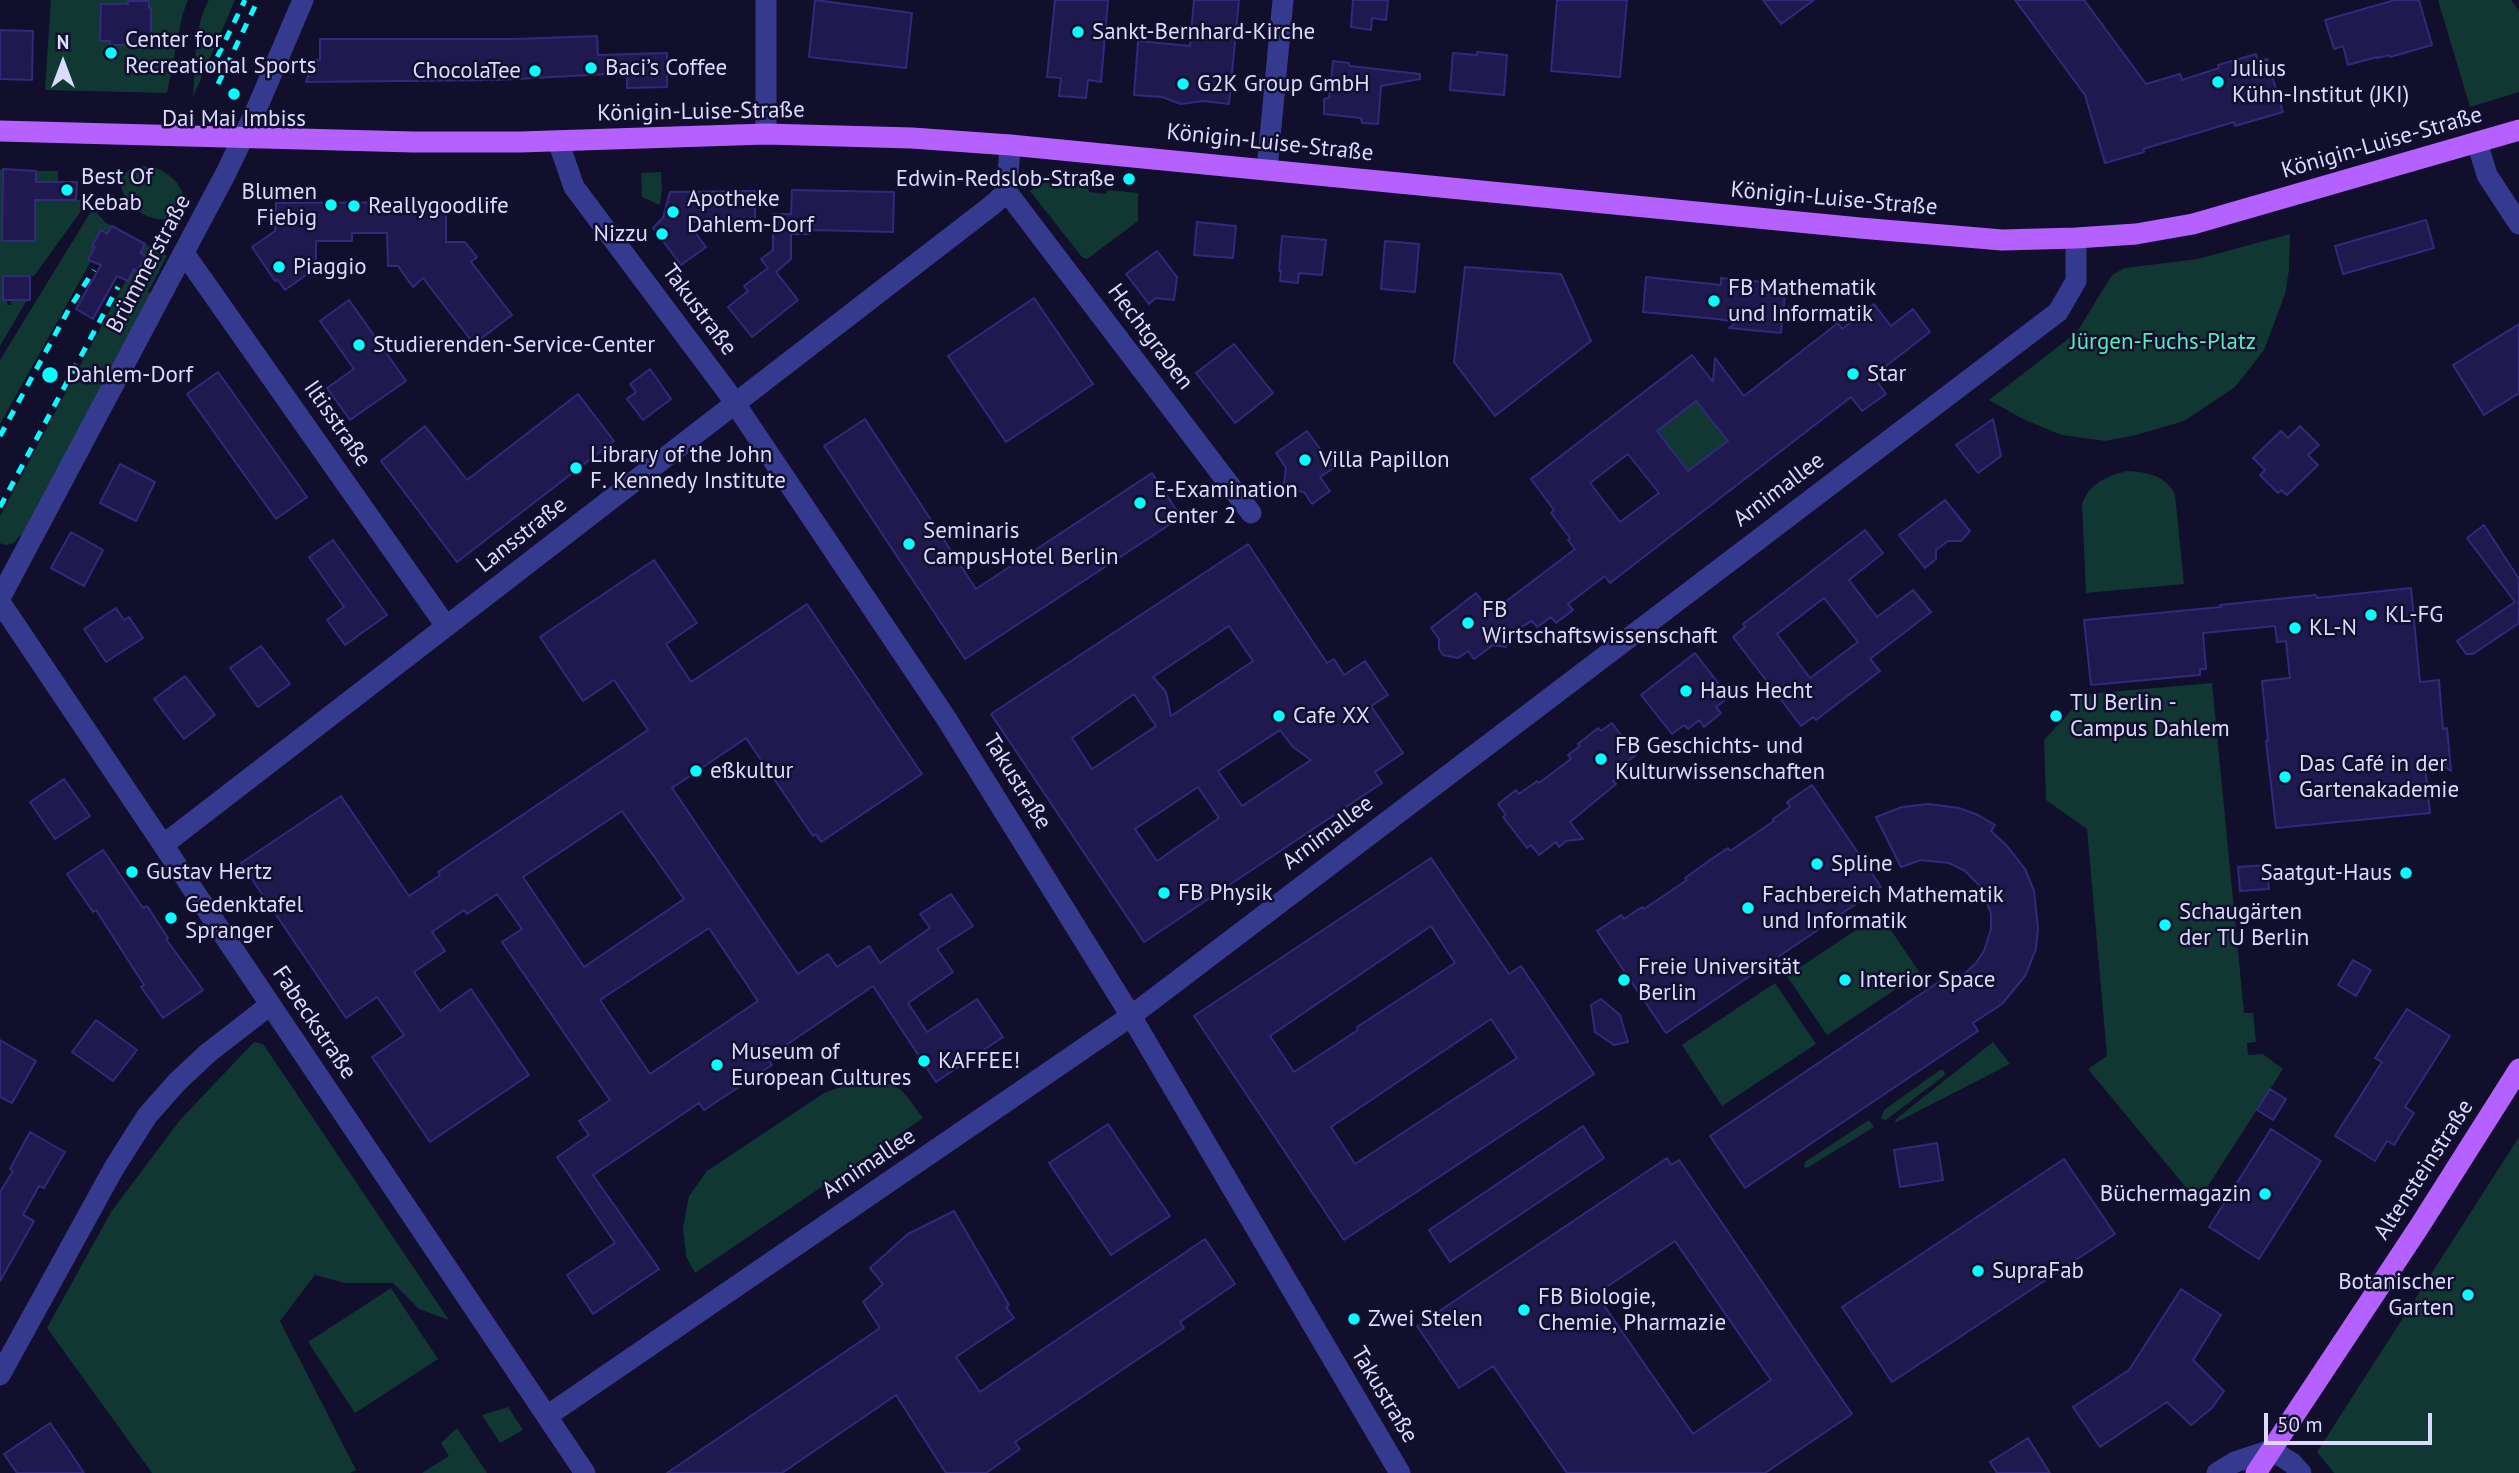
<!DOCTYPE html>
<meta charset="utf-8">
<style>
body{margin:0}
#map{position:relative;width:2519px;height:1473px;overflow:hidden;background:#110f2c;font-family:"PT Sans",sans-serif}
canvas{display:block}
.north{position:absolute;left:28px;top:28px;width:70px;height:70px;-webkit-text-stroke:5px #110f2c;paint-order:stroke;rotate:0deg;font-size:19px;font-weight:700;line-height:28px;text-align:center;color:#dbdaff}
.north::after{content:'';display:block;margin:auto;width:24px;height:32px;background:#dbdaff;clip-path:polygon(50% 0,100% 100%,50% 72%,0 100%)}
.scale{position:absolute;left:2264px;top:1413px;width:168px;height:32px;box-sizing:border-box;border:4px solid #dbdaff;border-top:0;padding-left:9px;font-size:21px;line-height:24px;white-space:nowrap;color:#dbdaff;-webkit-text-stroke:5px #110f2c;paint-order:stroke}
</style>
<div id="map">
<canvas width="2519" height="1473"></canvas>
<div class="north">N</div>
<div class="scale">50 m</div>
</div>
<script>
const context = document.querySelector('canvas').getContext('2d');
context.lineJoin = 'round';
function fill(path, color) {
  context.fillStyle = color;
  context.fill(path, 'evenodd');
}
function trace(path, color, width, dash) {
  context.strokeStyle = color;
  context.lineWidth = width;
  context.lineCap = dash ? 'butt' : 'round';
  context.setLineDash(dash || []);
  context.stroke(path);
}
function drawText(font, color, halo, rows, align = 'center') {
  context.font = font + ' "PT Sans",sans-serif';
  context.lineWidth = 5;
  context.setLineDash([]);
  context.textBaseline = 'middle';
  context.strokeStyle = halo;
  context.fillStyle = color;
  for (const [text, x, y, turn = 0] of rows) {
    context.save();
    context.translate(x, y);
    context.rotate((+turn || 0) * Math.PI / 180);
    context.textAlign = isNaN(turn) ? turn : align;
    if (halo) context.strokeText(text, 0, 0);
    context.fillText(text, 0, 0);
    context.restore();
  }
}
fill(new Path2D(`
 M51,0H188L182,16L167,93L45,90Z
 M209,0H235L193,97C196,67 193,27 209,0Z
 M2438,0H2511L2519,11V92L2470,107Z
 M145,166C169,167 199,196 174,217C137,232 93,169 145,166Z
 M3,169L2,241H35L36,171H58V200H89L34,276H3V300H7V305H11V300H27L0,346V170Z
 M661,172L662,187L660,205L642,197L641,173Z
 M1041,182L1059,184V187L1069,188L1070,185L1088,187L1089,192L1106,194L1107,190L1138,193V221L1087,259L1082,257L1030,191Z
 M93,208L105,222L112,226L107,234L101,231L93,246L95,247L91,261L0,424V360Z
 M2290,234L2289,270L2285,294L2264,350L2235,387L2184,421L2136,435L2105,441L2062,435L2025,420L1989,400L2077,332L2112,275L2125,268L2198,259Z
 M145,244L167,256L148,292L152,294L22,536L20,535L14,543L5,545L0,543V516L126,280L134,269L137,271L145,256L140,253Z
 M1696,401L1728,441L1688,471L1657,431Z
 M2127,471C2147,472 2165,475 2175,494L2184,584L2086,593L2082,504C2090,483 2107,476 2127,471Z
 M2212,683L2244,1013H2253L2256,1042L2247,1043L2248,1055L2263,1054L2283,1069L2206,1189L2193,1196L2088,1069L2107,1056L2087,829L2046,800L2044,740L2076,705V695Z
 M1880,914L1920,973L1827,1035L1787,976Z
 M1775,983L1816,1044L1722,1106L1682,1045Z
 M254,1042L263,1044L449,1320L419,1309L393,1283H345L315,1275L280,1321L356,1470L350,1473H152L47,1328L111,1212L180,1120Z
 M1993,1042L2010,1064L1895,1123L1896,1119Z
 M1940,1070H1944L1945,1075L1886,1120L1881,1119L1884,1110Z
 M861,1080C901,1082 900,1087 923,1118L695,1273L686,1256L683,1228L689,1196L707,1171L824,1093Z
 M1869,1120L1874,1127L1807,1168L1804,1167L1805,1162Z
 M2519,1137V1473H2334L2317,1452Z
 M391,1288L438,1359L355,1413L308,1342Z
 M508,1407L523,1430L500,1443L482,1415Z
 M457,1428L487,1473H422L449,1456L441,1443Z`), '#113732');
const building = new Path2D(`
 M815,0L912,13L906,68L809,57Z
 M1055,0H1108L1101,82L1088,80L1086,98L1059,96L1061,78L1047,77Z
 M1194,0H1239L1229,104L1203,101L1181,104L1162,97L1134,95L1138,41L1190,46Z
 M1353,0H1388L1386,20L1372,18L1371,30L1351,27Z
 M1557,0H1627L1620,77L1551,71Z
 M1763,0H1814L1781,24Z
 M2015,0H2084L2146,84L2180,74L2182,80L2219,68L2218,65L2256,54L2258,61L2267,59L2283,112L2235,126L2234,122L2143,149L2144,152L2105,163L2085,95Z
 M2395,0H2419L2432,45L2390,57L2389,55L2377,58V57L2348,65L2343,46L2334,49L2325,20Z
 M128,1H149V8H151V42H144V45H110V41H100L101,4H128Z
 M0,30L33,31L32,80L0,79Z
 M597,36L598,55L667,53V87L627,88V73L497,80L306,82L314,60H320V39H515Z
 M1477,52L1507,55L1504,95L1450,90L1453,53L1477,55Z
 M1333,61L1349,63L1350,66L1420,74V79L1381,86L1378,124L1362,123L1361,118L1324,114V99L1329,98Z
 M3,169L36,171V182H77L76,200H35V241H2Z
 M792,190L894,192L893,232L810,230V234H791V259L776,272L798,300L752,337L728,307L748,291L744,286L768,268L761,259L773,250V214H791Z
 M755,191V221L687,222L706,247L681,265L653,228L663,218L670,192Z
 M446,202V242H465L477,257L471,262L512,315L474,344L423,278L413,287L398,266H388L387,233H352V241H316V268L285,290L278,280L275,281L252,247L275,231L276,203Z
 M2426,220L2434,248L2343,274L2335,246Z
 M1197,222L1236,226L1233,258L1194,255Z
 M112,226L145,244L140,253L145,256L137,271L134,269L128,281L117,276L93,319L76,309L101,265L88,260L95,247L92,246L101,230L107,234Z
 M1282,236L1326,240L1322,275L1299,273L1298,283L1280,281L1281,271H1279Z
 M1385,241L1419,244L1415,292L1381,289Z
 M1157,251L1177,277L1174,300L1156,298L1149,304L1126,274Z
 M1465,267L1561,274L1591,341L1495,416L1454,362Z
 M3,276H30V300H3Z
 M1646,277L1721,285V278L1786,284L1781,333L1729,328L1737,322L1717,319L1643,312Z
 M1034,298L1093,384L1006,442L948,356Z
 M349,300L406,381L350,420L327,388L354,369L320,321Z
 M1874,304L1891,326L1913,309L1930,332L1873,376L1886,394L1862,411L1851,397L1610,583L1605,576L1568,604L1573,610L1556,623L1551,617L1537,627L1532,621L1508,634L1506,647L1493,645L1474,659L1468,651L1458,658L1443,655L1439,649V639L1431,628L1476,593L1490,611L1494,607L1496,609L1575,549L1568,540L1570,538L1551,513L1554,510L1531,479L1692,355L1713,382L1715,358L1744,396L1838,323L1842,329ZM1696,401L1728,441L1688,471L1657,431ZM1628,454L1659,493L1620,522L1590,483Z
 M2519,324V393L2484,415L2453,365Z
 M1234,344L1273,393L1235,423L1196,373Z
 M650,369L671,399L643,420L627,399L636,392L630,384Z
 M218,372L307,497L276,519L187,394Z
 M578,394L614,441L457,562L381,461L425,426L467,480Z
 M865,419L976,589L1152,473L1181,517L965,659L824,446Z
 M1993,419L2001,456L1978,473L1956,445Z
 M2300,426L2319,445L2308,455L2318,465L2287,495L2281,490L2278,493L2260,475L2265,470L2253,458L2281,431L2288,438Z
 M1307,431L1334,468L1320,477L1330,491L1312,504L1304,492L1289,490L1284,484L1286,468L1276,453Z
 M120,464L155,482L136,521L100,503Z
 M1945,500L1970,531L1961,541H1948L1936,550V559L1925,568L1899,535Z
 M2484,525L2519,579V623L2473,654H2466L2457,641L2515,602L2467,538Z
 M1865,530L1883,553L1849,580L1877,617L1913,590L1931,612L1870,659L1880,671L1816,720L1813,717L1801,726L1733,637L1745,627L1743,624ZM1824,598L1858,642L1810,678L1777,634Z
 M71,532L103,550L84,586L51,568Z
 M333,540L387,615L345,645L327,620L344,607L309,557Z
 M1248,544L1327,663L1334,659L1344,675L1365,661L1388,695L1371,706L1403,753L1375,772L1382,783L1144,942L991,714ZM1229,626L1253,661L1171,716L1166,692L1153,677ZM1134,694L1156,726L1092,769L1072,738ZM1280,730L1293,747L1311,760L1242,806L1218,771ZM1198,787L1219,818L1157,861L1135,829Z
 M654,560L697,623L666,644L691,682L807,604L922,774L821,842L816,834L813,836L746,738L672,788L798,974L828,954L837,967L869,946L880,963L930,928L920,914L951,894L973,926L937,949L953,972L908,1003L927,1032L977,999L1003,1037L936,1082L873,986L767,1058L772,1065L704,1110L699,1103L593,1175L659,1269L593,1314L567,1275L615,1243L557,1157L589,1135L579,1121L610,1100L502,942L522,929L497,894L467,914L464,910L432,932L445,951L414,972L440,1011L471,989L529,1075L430,1142L372,1057L404,1035L377,997L346,1018L241,863L341,796L409,896L440,875L438,872L648,730L614,680L583,701L540,637ZM622,811L684,899L584,967L523,877ZM709,928L758,1001L650,1074L600,1000Z
 M2411,588L2420,682L2439,680L2443,729L2447,728L2451,771L2424,753L2430,813L2276,828L2266,741H2268L2262,681L2290,678L2286,641L2277,642L2275,626L2203,633L2206,669H2200V675L2091,685L2084,620L2221,607L2220,605L2316,595L2317,598Z
 M116,608L124,620L129,617L143,638L106,662L84,629Z
 M261,646L290,684L258,707L230,668Z
 M1695,653L1729,697L1716,707L1721,713L1704,727L1699,720L1688,729L1684,725L1672,734L1641,695Z
 M185,676L215,715L184,739L154,699Z
 M1612,723L1636,755L1625,763L1629,768L1613,781L1616,784L1570,822L1583,839L1566,841L1559,847L1556,842L1539,855L1531,845L1527,848L1503,817L1506,815L1498,804L1516,790L1519,794L1537,781L1539,783L1571,759L1568,755L1580,746L1578,744L1598,728L1601,731Z
 M64,779L90,816L55,839L30,802Z
 M1812,785L1881,887L1666,1033L1597,931L1621,915L1624,919L1642,907L1644,909L1687,880L1685,878L1710,860L1728,848L1730,851L1774,821L1773,819L1790,807L1787,802Z
 M1929,804L1959,808L1978,815L1995,825L1991,831L2007,846L2025,869L2034,891L2038,928L2036,949L2025,976L2002,1004L1973,1023L1978,1031L1745,1188L1710,1136L1943,979L1949,988L1976,963L1984,951L1991,929V914L1982,888L1965,871L1949,863L1921,860L1901,867L1876,817L1902,807Z
 M103,850L143,908L147,906L168,938L166,939L203,990L163,1018L141,987L144,985L96,910L93,912L67,874Z
 M1431,858L1509,974L1521,966L1594,1074L1344,1240L1194,1016ZM1431,926L1455,963L1357,1027L1358,1030L1294,1072L1270,1036ZM1491,1019L1517,1058L1355,1164L1331,1127Z
 M2267,865L2269,889L2240,891L2238,867Z
 M2353,960L2371,970L2356,996L2338,985Z
 M1601,999L1620,1015L1628,1042L1614,1045L1595,1032L1591,1005Z
 M2407,1009L2450,1036L2405,1107L2414,1113L2394,1145L2387,1141L2375,1161L2335,1136L2382,1062L2375,1058Z
 M96,1020L137,1050L113,1081L72,1052Z
 M0,1040L36,1061L12,1103L0,1097Z
 M2270,1089L2286,1099L2273,1120L2257,1110Z
 M1108,1124L1170,1216L1111,1255L1049,1163Z
 M1583,1126L1604,1158L1450,1262L1429,1230Z
 M2271,1129L2321,1161L2259,1259L2209,1227Z
 M30,1132L65,1152L44,1188L39,1186L23,1215L34,1221L0,1281V1192L13,1171L10,1169Z
 M1937,1143L1943,1180L1900,1187L1894,1150Z
 M1667,1158L1671,1165L1679,1160L1852,1414L1765,1473H1567L1493,1366L1459,1388L1417,1326ZM1675,1241L1771,1380L1693,1434L1596,1294Z
 M2064,1159L2115,1234L1892,1382L1842,1307Z
 M954,1211L1009,1305L1006,1307L1014,1318L956,1357L980,1392L1205,1239L1235,1284L1180,1322L1184,1328L1015,1442L1020,1449L986,1473H946L896,1395L782,1473H667L880,1328L863,1302L883,1284L870,1268L908,1234Z
 M2181,1289L2221,1315L2193,1360L2224,1391L2212,1408L2191,1425L2167,1402L2100,1447L2073,1407L2129,1370Z
 M50,1423L68,1449L84,1473H17L4,1454Z
 M2028,1438L2050,1473H1997L1990,1462Z`);
fill(building, '#1f194f');
trace(building, '#32297d', 2);
trace(new Path2D(`
 M766,134V0
 M558,141L574,187L726,390L946,718L1131,1016L1400,1473
 M2477,142L2487,175L2519,224
 M1267,169L1283,0
 M1007,192L1251,513
 M184,253L446,626
 M0,598L226,173L257,108L303,0
 M0,602L585,1473
 M163,845L991,206L1007,192L1010,145
 M0,1375L114,1168L147,1116L177,1082L208,1053L270,1005
 M547,1416L1131,1016L2058,312L2076,281V238
 M2217,1473L2235,1462L2271,1450L2292,1463L2301,1473`), '#353a8f', 21);
trace(new Path2D(`
 M0,131L413,142H520L766,134L912,138L1010,145L1860,228L2002,240L2076,238L2136,234L2193,224L2519,130
 M2256,1473L2419,1227L2519,1069`), '#b561ff', 21);
trace(new Path2D(`
 M209,74L245,0
 M218,84L258,0
 M0,436L69,309L94,270
 M0,507L118,287`), '#06fdff', 5, [10, 9]);
for (const [x, y, r, color] of [
 [1078,32,7,"#06fdff"],
 [111,53,7,"#06fdff"],
 [591,68,7,"#06fdff"],
 [535,71,7,"#06fdff"],
 [2218,82,7,"#06fdff"],
 [1183,84,7,"#06fdff"],
 [234,94,7,"#06fdff"],
 [1129,179,7,"#06fdff"],
 [67,190,7,"#06fdff"],
 [331,205,7,"#06fdff"],
 [354,206,7,"#06fdff"],
 [673,212,7,"#06fdff"],
 [662,234,7,"#06fdff"],
 [279,267,7,"#06fdff"],
 [1714,301,7,"#06fdff"],
 [359,345,7,"#06fdff"],
 [1853,374,7,"#06fdff"],
 [50,375,9,"#06fdff"],
 [1305,460,7,"#06fdff"],
 [576,468,7,"#06fdff"],
 [1140,503,7,"#06fdff"],
 [909,544,7,"#06fdff"],
 [2371,615,7,"#06fdff"],
 [1468,623,7,"#06fdff"],
 [2295,628,7,"#06fdff"],
 [1686,691,7,"#06fdff"],
 [1279,716,7,"#06fdff"],
 [2056,716,7,"#06fdff"],
 [1601,759,7,"#06fdff"],
 [696,771,7,"#06fdff"],
 [2285,777,7,"#06fdff"],
 [1817,864,7,"#06fdff"],
 [132,872,7,"#06fdff"],
 [2406,873,7,"#06fdff"],
 [1164,893,7,"#06fdff"],
 [1748,908,7,"#06fdff"],
 [171,918,7,"#06fdff"],
 [2165,925,7,"#06fdff"],
 [1624,980,7,"#06fdff"],
 [1845,980,7,"#06fdff"],
 [924,1061,7,"#06fdff"],
 [717,1065,7,"#06fdff"],
 [2265,1194,7,"#06fdff"],
 [1978,1271,7,"#06fdff"],
 [2468,1295,7,"#06fdff"],
 [1524,1310,7,"#06fdff"],
 [1354,1319,7,"#06fdff"]
]) {
  const dot = new Path2D();
  dot.arc(x, y, r, 0, 2 * Math.PI);
  context.fillStyle = color;
  context.fill(dot);
  trace(dot, '#110f2c', 2.5);
}
drawText('23px', '#dbdaff', '#110f2c', [
 ["Sankt-Bernhard-Kirche",1092,32],
 ["Center for",125,40],
 ["Recreational Sports",125,66],
 ["Baci’s Coffee",605,68],
 ["Julius",2232,69],
 ["Kühn-Institut (JKI)",2232,95],
 ["ChocolaTee",521,71,"right"],
 ["G2K Group GmbH",1197,84],
 ["Dai Mai Imbiss",234,119,"center"],
 ["Best Of",81,177],
 ["Kebab",81,203],
 ["Edwin-Redslob-Straße",1115,179,"right"],
 ["Blumen",317,192,"right"],
 ["Fiebig",317,218,"right"],
 ["Apotheke",687,199],
 ["Dahlem-Dorf",687,225],
 ["Reallygoodlife",368,206],
 ["Nizzu",648,234,"right"],
 ["Piaggio",293,267],
 ["FB Mathematik",1728,288],
 ["und Informatik",1728,314],
 ["Studierenden-Service-Center",373,345],
 ["Star",1867,374],
 ["Dahlem-Dorf",66,375],
 ["Library of the John",590,455],
 ["F. Kennedy Institute",590,481],
 ["Villa Papillon",1319,460],
 ["E-Examination",1154,490],
 ["Center 2",1154,516],
 ["Seminaris",923,531],
 ["CampusHotel Berlin",923,557],
 ["FB",1482,610],
 ["Wirtschaftswissenschaft",1482,636],
 ["KL-FG",2385,615],
 ["KL-N",2309,628],
 ["Haus Hecht",1700,691],
 ["TU Berlin -",2070,703],
 ["Campus Dahlem",2070,729],
 ["Cafe XX",1293,716],
 ["FB Geschichts- und",1615,746],
 ["Kulturwissenschaften",1615,772],
 ["Das Café in der",2299,764],
 ["Gartenakademie",2299,790],
 ["eßkultur",710,771],
 ["Spline",1831,864],
 ["Gustav Hertz",146,872],
 ["Saatgut-Haus",2392,873,"right"],
 ["FB Physik",1178,893],
 ["Fachbereich Mathematik",1762,895],
 ["und Informatik",1762,921],
 ["Gedenktafel",185,905],
 ["Spranger",185,931],
 ["Schaugärten",2179,912],
 ["der TU Berlin",2179,938],
 ["Freie Universität",1638,967],
 ["Berlin",1638,993],
 ["Interior Space",1859,980],
 ["Museum of",731,1052],
 ["European Cultures",731,1078],
 ["KAFFEE!",938,1061],
 ["Büchermagazin",2251,1194,"right"],
 ["SupraFab",1992,1271],
 ["Botanischer",2454,1282,"right"],
 ["Garten",2454,1308,"right"],
 ["FB Biologie,",1538,1297],
 ["Chemie, Pharmazie",1538,1323],
 ["Zwei Stelen",1368,1319]
], 'left');
drawText('23px', '#dbdaff', '#110f2c', [
 ["Königin-Luise-Straße",701,112,-1],
 ["Königin-Luise-Straße",1270,143,6],
 ["Königin-Luise-Straße",2382,143,-16],
 ["Königin-Luise-Straße",1834,199,5],
 ["Brümmerstraße",149,264,-62],
 ["Takustraße",699,310,53],
 ["Hechtgraben",1150,337,53],
 ["Iltisstraße",337,424,55],
 ["Arnimallee",1779,490,-37],
 ["Lansstraße",522,535,-38],
 ["Takustraße",1017,782,58],
 ["Arnimallee",1328,833,-37],
 ["Fabeckstraße",314,1023,56],
 ["Arnimallee",869,1164,-34],
 ["Altensteinstraße",2424,1170,-57],
 ["Takustraße",1384,1395,59]
]);
drawText('23px', '#59ebba', '#110f2c', [
 ["Jürgen-Fuchs-Platz",2163,342]
]);
</script>
